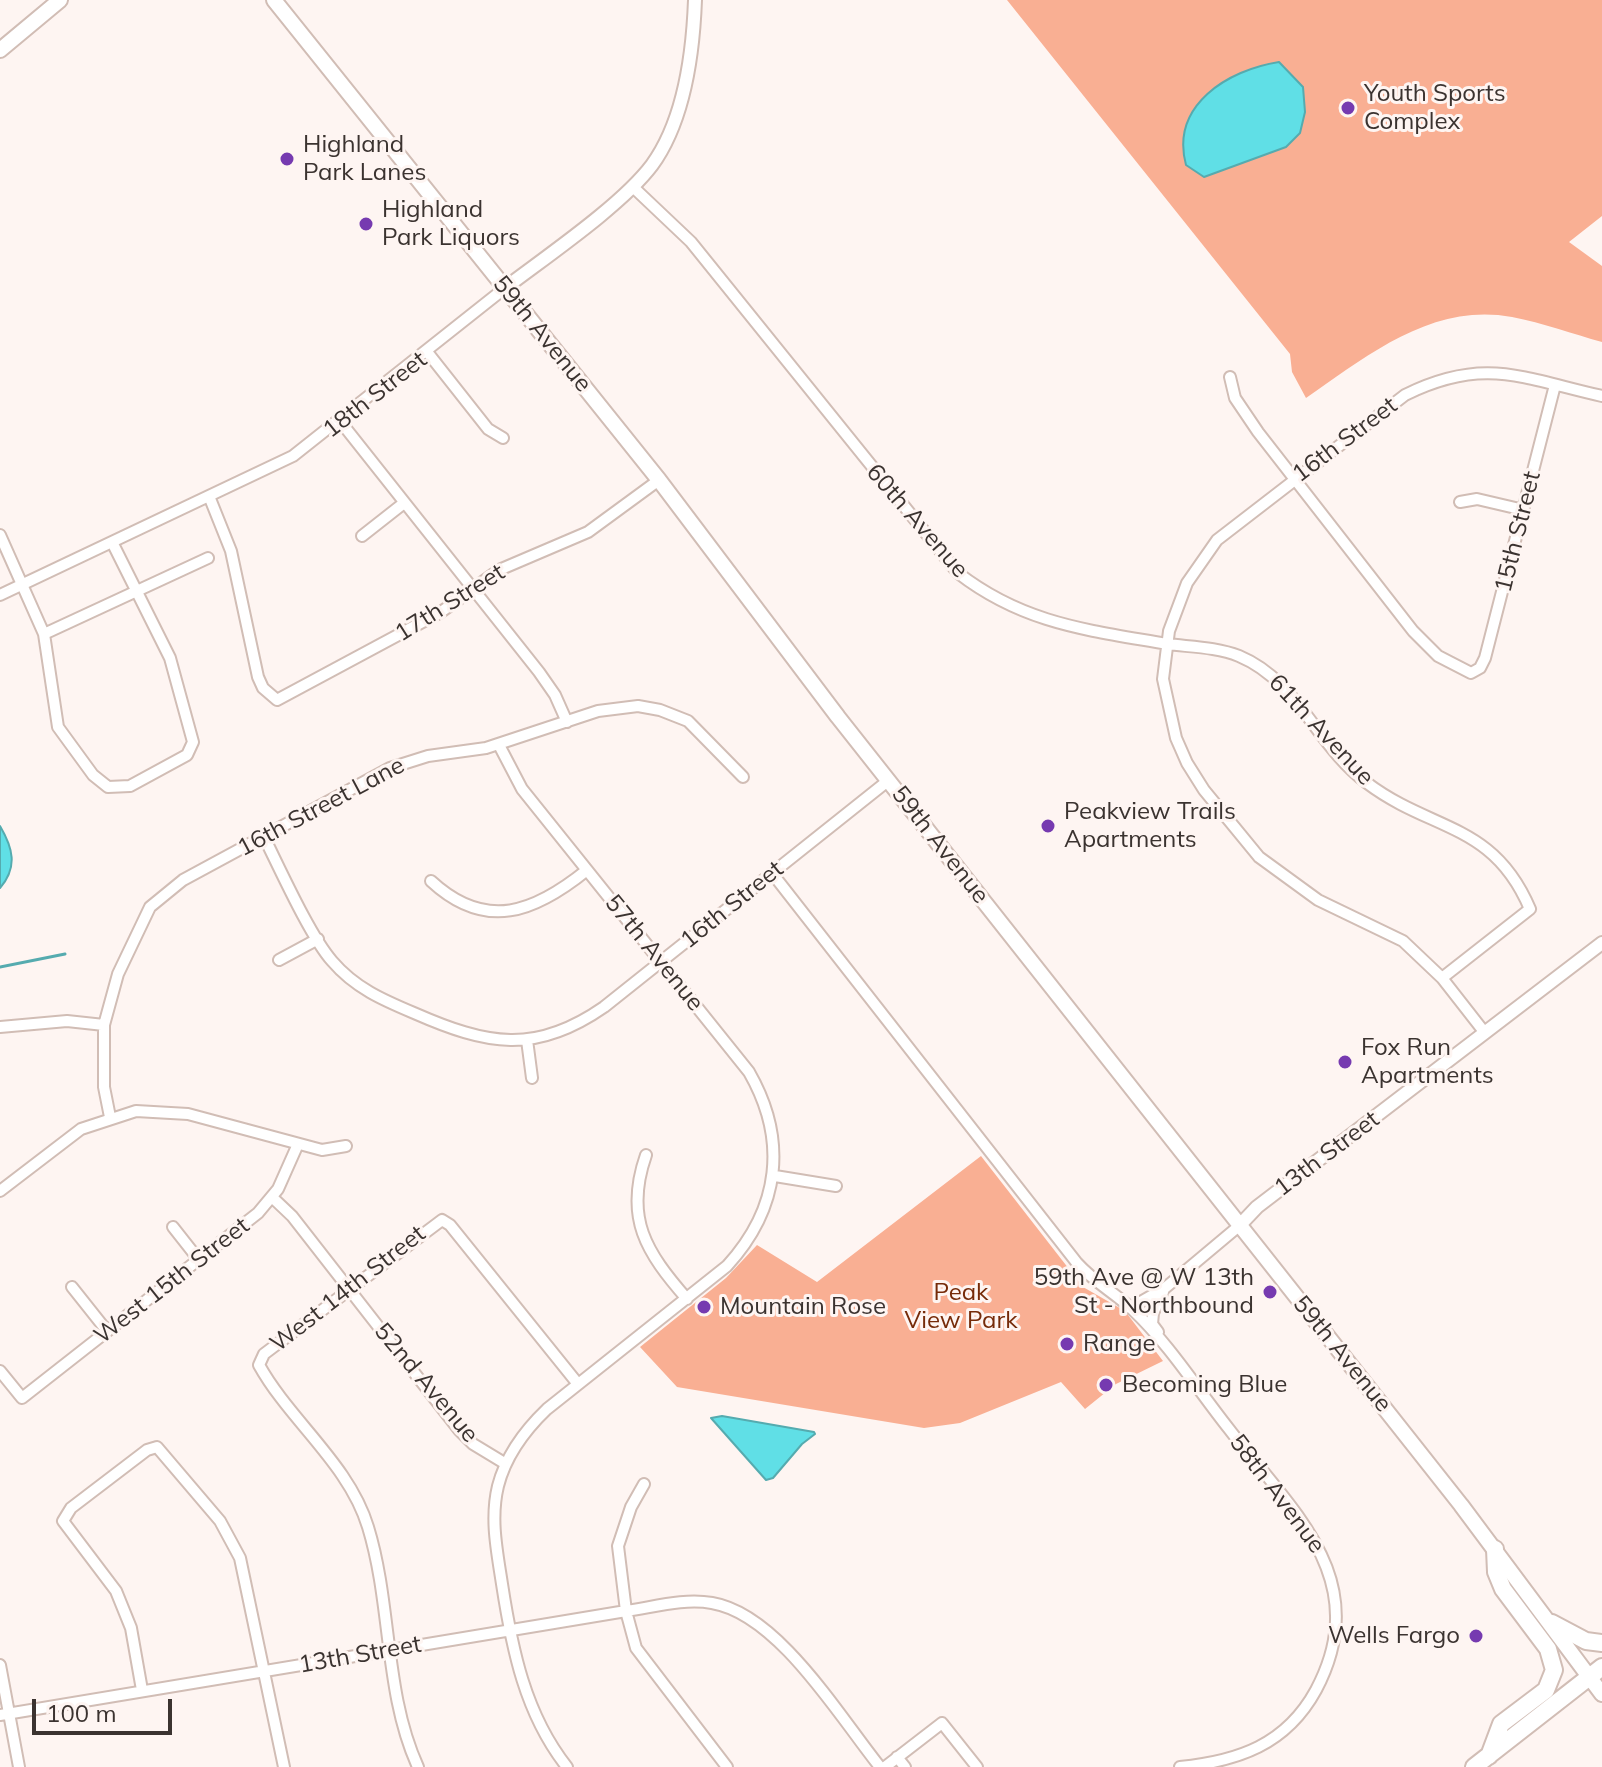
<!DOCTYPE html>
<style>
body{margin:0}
#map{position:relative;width:1602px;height:1767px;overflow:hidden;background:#fef5f2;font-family:Mulish,sans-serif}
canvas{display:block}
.scale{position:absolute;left:32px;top:1699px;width:140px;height:36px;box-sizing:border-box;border:4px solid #3b3330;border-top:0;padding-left:10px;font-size:24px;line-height:28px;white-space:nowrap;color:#3b3330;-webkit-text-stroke:6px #fef5f2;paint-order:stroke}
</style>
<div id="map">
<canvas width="1602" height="1767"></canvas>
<div class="scale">100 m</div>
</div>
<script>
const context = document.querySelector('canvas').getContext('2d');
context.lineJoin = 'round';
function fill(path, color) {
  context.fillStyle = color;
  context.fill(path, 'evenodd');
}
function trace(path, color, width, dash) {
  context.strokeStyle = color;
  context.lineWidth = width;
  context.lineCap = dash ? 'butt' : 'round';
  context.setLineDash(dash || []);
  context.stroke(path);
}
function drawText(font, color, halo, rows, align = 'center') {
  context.font = font + ' Mulish,sans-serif';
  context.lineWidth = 6;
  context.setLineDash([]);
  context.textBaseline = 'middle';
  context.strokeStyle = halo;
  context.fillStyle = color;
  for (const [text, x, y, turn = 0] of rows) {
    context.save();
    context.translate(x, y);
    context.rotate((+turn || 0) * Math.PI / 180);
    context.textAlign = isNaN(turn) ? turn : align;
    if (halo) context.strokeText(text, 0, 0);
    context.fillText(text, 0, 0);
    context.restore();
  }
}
fill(new Path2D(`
 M1007,0H1602V216L1569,242L1602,266V342C1573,334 1543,323 1512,317C1432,302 1367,356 1306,398L1292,372L1290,354Z
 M981,1156L1083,1287L1125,1311L1163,1361L1116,1384L1085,1409L1061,1382L960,1423L924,1428L677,1387L640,1347L726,1278L757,1245L817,1282Z`), '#f9af93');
const water = new Path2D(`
 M1279,62L1303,87L1305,112L1300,133L1286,147L1204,177L1186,165C1170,105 1228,70 1279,62Z
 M0,826C13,848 18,867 0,888Z
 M722,1416L814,1432L815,1434L802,1444L773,1478L766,1480L711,1418Z`);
fill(water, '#60dfe6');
trace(water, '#55abaf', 2);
trace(new Path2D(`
 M0,967L65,954`), '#55abaf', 3);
const minor = new Path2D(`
 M633,187L691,242L958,573C1024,624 1088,630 1167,644C1191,647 1217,647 1239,656C1299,681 1317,747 1367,783C1432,832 1493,822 1530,909L1442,978
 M428,353L488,429L503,438
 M1230,377L1235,398L1258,432L1413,631L1438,656L1471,673L1480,668L1485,658L1555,385
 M340,421L539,672L555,695L567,722
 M209,496L231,551L258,677L263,688L277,700L441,612L499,570L588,532L659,480
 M1460,502L1477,499L1524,510
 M0,535L44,634L58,727L93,775L108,787L130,786L187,755L193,742L170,658L112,542
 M362,536L404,503
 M0,595L293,456L505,288
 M44,634L208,558
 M499,745L522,789L749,1072C788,1140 780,1208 727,1266L547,1409C524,1431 506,1455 498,1486C490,1519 497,1551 502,1584C512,1649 525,1714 567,1767
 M264,837C280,869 310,936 332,961C355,988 383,1000 414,1013C487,1045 535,1055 604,1007L889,780
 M772,873L1077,1263C1094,1282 1115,1293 1133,1310C1169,1344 1198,1390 1229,1429C1291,1510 1375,1579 1316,1690C1286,1745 1238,1761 1180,1767
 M431,881C486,932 535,912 587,870
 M279,960L318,939
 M0,1027L67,1021L104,1025
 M1485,1033L1442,978L1403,941L1318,900L1259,857L1204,790L1187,763L1176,738L1163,679L1169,631L1187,583L1217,540L1405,395C1484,356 1522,378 1602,396
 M527,1040L532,1078
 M110,1117L104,1087V1025L118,974L150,907L183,880L390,768L428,756L486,748L598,711L638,706L660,710L688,721L743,777
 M646,1155C624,1218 646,1252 687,1299
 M775,1176L836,1186
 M0,1191L81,1129L136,1111L188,1114L322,1150L346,1146
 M272,1197L292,1216L459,1430L473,1444L506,1464
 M173,1227L199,1260
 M72,1287L107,1331
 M1130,1308L1165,1288L1239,1226
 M1158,1332L1152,1324L1153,1313L1163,1292
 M0,1371L22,1398L258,1213L278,1189L298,1144
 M644,1484L631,1507L618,1546L626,1611L636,1648L727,1767
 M0,1665L19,1767
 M142,1690L131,1628L116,1591L63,1521L71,1508L147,1450L157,1447L220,1521L240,1558L284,1767
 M0,1715L626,1611C654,1607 684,1598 712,1603C778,1614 839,1716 880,1767
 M897,1757L905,1767
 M418,1767C384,1693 392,1605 368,1527C349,1464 290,1421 259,1365L264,1354L442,1220L450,1225L578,1384
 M885,1767L942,1723L977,1767`);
const tertiary = new Path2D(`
 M505,288C547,256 622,205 652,165C684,121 693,54 695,0
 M1239,1226L1257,1207L1602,943`);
const secondary = new Path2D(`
 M274,0L659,480L838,717L1461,1505L1602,1694
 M0,50L60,0`);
const primary = new Path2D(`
 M1552,1623L1586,1641L1602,1643
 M1489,1756L1501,1724L1546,1690L1554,1670L1548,1649L1503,1589L1496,1572L1495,1549
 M1474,1767L1602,1667`);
trace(minor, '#d1bdb5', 14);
trace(tertiary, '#d1bdb5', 16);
trace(secondary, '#d1bdb5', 18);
trace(primary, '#d1bdb5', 20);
trace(minor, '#fff', 10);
trace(tertiary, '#fff', 12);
trace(secondary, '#fff', 14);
trace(primary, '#fff', 16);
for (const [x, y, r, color] of [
 [1348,108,8,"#763ab0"],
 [287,159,8,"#763ab0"],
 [366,224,8,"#763ab0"],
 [1048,826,8,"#763ab0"],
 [1345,1062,8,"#763ab0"],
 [1270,1292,8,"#763ab0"],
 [704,1307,8,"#763ab0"],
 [1067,1344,8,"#763ab0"],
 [1106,1385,8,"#763ab0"],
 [1476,1636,8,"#763ab0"]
]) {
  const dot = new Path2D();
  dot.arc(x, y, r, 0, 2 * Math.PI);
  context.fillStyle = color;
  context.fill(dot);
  trace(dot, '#fef5f2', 3);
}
drawText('24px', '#3b3330', '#fef5f2', [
 ["Youth Sports",1364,94],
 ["Complex",1364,122],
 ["Highland",303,145],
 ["Park Lanes",303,173],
 ["Highland",382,210],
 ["Park Liquors",382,238],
 ["Peakview Trails",1064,812],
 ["Apartments",1064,840],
 ["Fox Run",1361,1048],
 ["Apartments",1361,1076],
 ["59th Ave @ W 13th",1254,1278,"right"],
 ["St - Northbound",1254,1306,"right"],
 ["Mountain Rose",720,1307],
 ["Range",1083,1344],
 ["Becoming Blue",1122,1385],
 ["Wells Fargo",1460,1636,"right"]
], 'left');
drawText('24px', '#3b3330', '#fef5f2', [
 ["59th Avenue",542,334,51],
 ["18th Street",375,395,-38],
 ["16th Street",1345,440,-37],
 ["60th Avenue",917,521,49],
 ["15th Street",1518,532,-76],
 ["17th Street",450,603,-32],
 ["61th Avenue",1321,730,47],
 ["16th Street Lane",321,807,-28],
 ["59th Avenue",940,845,52],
 ["16th Street",732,905,-39],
 ["57th Avenue",654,953,51],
 ["13th Street",1327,1154,-37],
 ["West 15th Street",172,1281,-38],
 ["West 14th Street",348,1289,-38],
 ["59th Avenue",1342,1354,51],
 ["52nd Avenue",426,1383,50],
 ["58th Avenue",1277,1494,53],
 ["13th Street",360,1655,-10]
]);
drawText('24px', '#762b09', '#fef5f2', [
 ["Peak",961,1293],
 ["View Park",961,1321]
]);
</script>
